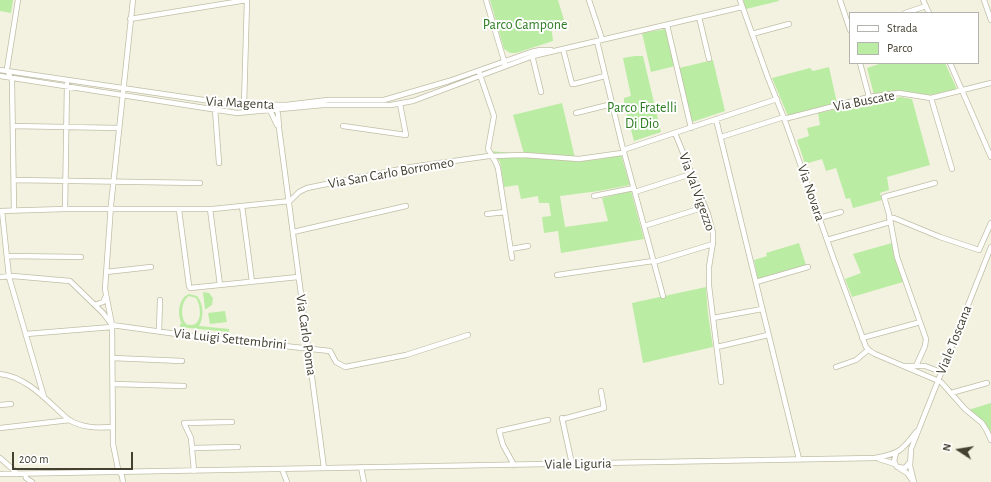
<!DOCTYPE html>
<style>
body{margin:0}
#map{position:relative;width:991px;height:482px;overflow:hidden;background:#f3f2e1;font-family:"Alegreya Sans",sans-serif}
canvas{display:block}
.legend{position:absolute;left:849px;top:12px;width:130px;height:52px;box-sizing:border-box;background:#fff;border:1px solid #b4b3ad;margin:0;padding:5px 7px;list-style:none;font-size:12px;color:#444131}
.legend li{display:flex;align-items:center;gap:8px;height:20px}
.legend b{width:20px;border:1px solid #b4b3ad}
.north{position:absolute;left:939px;top:430px;width:40px;height:40px;-webkit-text-stroke:3px #fff;paint-order:stroke;rotate:282deg;font-size:11px;font-weight:700;line-height:16px;text-align:center;color:#444131}
.north::after{content:'';display:block;margin:auto;width:14px;height:18px;background:#444131;clip-path:polygon(50% 0,100% 100%,50% 72%,0 100%)}
.scale{position:absolute;left:12px;top:452px;width:121px;height:18px;box-sizing:border-box;border:2px solid #444131;border-top:0;padding-left:5px;font-size:12px;line-height:14px;white-space:nowrap;color:#444131;-webkit-text-stroke:3px #fff;paint-order:stroke}
</style>
<div id="map">
<canvas width="991" height="482"></canvas>
<ul class="legend">
<li><b style="height:5px;background:#fff"></b>Strada</li>
<li><b style="height:11px;background:#baeca4"></b>Parco</li>
</ul>
<div class="north">N</div>
<div class="scale">200 m</div>
</div>
<script>
const context = document.querySelector('canvas').getContext('2d');
context.lineJoin = 'round';
function fill(path, color) {
  context.fillStyle = color;
  context.fill(path, 'evenodd');
}
function trace(path, color, width, dash) {
  context.strokeStyle = color;
  context.lineWidth = width;
  context.lineCap = dash ? 'butt' : 'round';
  context.setLineDash(dash || []);
  context.stroke(path);
}
function drawText(font, color, halo, rows, align = 'center') {
  context.font = font + ' "Alegreya Sans",sans-serif';
  context.lineWidth = 4;
  context.setLineDash([]);
  context.textBaseline = 'middle';
  context.strokeStyle = halo;
  context.fillStyle = color;
  for (const [text, x, y, turn = 0] of rows) {
    context.save();
    context.translate(x, y);
    context.rotate((+turn || 0) * Math.PI / 180);
    context.textAlign = isNaN(turn) ? turn : align;
    if (halo) context.strokeText(text, 0, 0);
    context.fillText(text, 0, 0);
    context.restore();
  }
}
fill(new Path2D(`
 M0,0H13L11,13L0,11Z
 M490,0H558L564,20L551,24L553,41L516,53H510L504,49Z
 M743,0H778L779,1L746,9Z
 M666,29L675,66L651,72L642,33Z
 M635,56H643L661,132L634,141L624,104V98L631,96L623,58Z
 M713,60L725,111L692,122L679,68Z
 M882,63H945L957,89L930,95L902,91L874,95L867,68Z
 M829,67L837,103L788,116L772,78L810,68L813,71Z
 M901,97L912,99L930,165L887,177L889,190L880,193L882,200L853,208L850,198L846,199L836,168L826,171L822,159L805,164L797,140L809,136L807,128L820,125L818,113L850,106Z
 M562,103L576,162L601,159L621,155L630,185L599,191L560,196L565,227L608,221L602,198L631,191L644,239L561,253L558,231L544,233L542,217L551,216L549,203H539L538,196L521,199L518,185L504,187L500,162L490,151L524,154L513,115Z
 M799,243L806,265L758,280L754,260L767,256L766,253Z
 M892,243L894,257L903,282L852,297L845,279L861,273L853,254Z
 M706,287L708,314L713,347L643,363L632,303Z
 M203,292L209,293L213,298L212,305L206,309H205Z
 M189,294L197,296C204,304 204,318 199,326L229,329V332L180,327V324H182C177,315 178,298 189,294ZM189,296L196,298C202,307 203,330 186,324C180,317 181,301 189,296Z
 M225,311L227,322L210,324L208,313Z
 M991,403V432L978,417L968,410Z`), '#baeca4');
const minor = new Path2D(`
 M486,0L505,64
 M589,0L602,39
 M740,0L768,78L784,118L833,257L866,347L870,351L875,354L941,382L965,409L982,423L987,431L991,440
 M840,0L850,30
 M923,0L929,13
 M984,0L991,20
 M905,13L926,6
 M699,17L709,59
 M130,19L247,0L244,105
 M667,25L691,128
 M752,34L789,24
 M597,41L622,145L663,296
 M563,49L572,84
 M532,55L541,92
 M860,63L869,97
 M950,63L991,157
 M0,70L231,104L286,105L328,100H384L449,81L531,52L540,50H551
 M479,72L494,116L488,149L495,161L498,168L512,258
 M0,76L237,113L323,105H391L413,101L533,56L742,7
 M574,84L605,76
 M931,98L952,169
 M276,107L278,114L279,128L324,468
 M269,108L277,125
 M215,109L219,163
 M576,113L612,104
 M716,119L799,459
 M13,126L119,128
 M343,126L406,135L400,104
 M675,133L708,214L713,233V242L709,267V286L721,382
 M721,137L781,118H788L869,97L899,93L931,98L991,83
 M14,180L200,183
 M635,192L691,174
 M594,196L634,188
 M242,206L252,282
 M65,209L67,84
 M210,209L220,285
 M14,210L12,81L7,69L18,0
 M179,210L189,286L190,288L298,277
 M0,211L65,209H213L290,201L299,192L307,188L411,167L489,156L524,155L579,159L622,153L626,149L777,99
 M2,211L9,277L44,397
 M487,214L505,212
 M819,218L841,212
 M889,218H894L940,237L979,250L991,223
 M644,226L705,207
 M293,232L406,206
 M827,240L890,222
 M511,249L528,246
 M8,256L81,257
 M654,262L713,244
 M106,272L151,267
 M557,275L653,261
 M0,277L13,276L70,281L103,313L112,325L184,335L330,351L336,362L345,367L406,355L468,335
 M756,282L808,267
 M95,305L103,302L106,296
 M713,318L762,309
 M159,331L160,300
 M26,334L112,327
 M862,338L917,323
 M717,347L768,335
 M113,358L182,361
 M905,366H925L941,372
 M916,366L925,346L926,339L897,257L889,214L884,197L935,183
 M836,367L856,360L868,350
 M0,374C28,377 48,402 69,420C83,428 97,428 113,427
 M113,384L184,386
 M951,393L987,383
 M0,405L11,404
 M562,418L572,464
 M563,419L604,408L601,391
 M0,428L70,420
 M193,448L238,447
 M896,453L894,461L897,467L905,468L910,462
 M0,458L15,471L16,474
 M879,459L895,464
 M514,465L503,445L499,431L548,420
 M361,467L364,482
 M899,468L907,473L912,480
 M282,469L287,482
 M194,471L191,438L184,423L232,422
 M0,474L875,458C898,454 902,451 916,432
 M25,474L26,478L32,482
 M123,482L122,476L118,469L113,444L112,325L105,289L111,205L133,0
 M914,482L910,466L911,449L991,247`);
trace(minor, '#c1bea6', 6);
trace(minor, '#fff', 4.5);
drawText('14px', '#2b7b20', '#fff', [
 ["Parco Campone",525,25],
 ["Parco Fratelli",642,108],
 ["Di Dio",642,124]
]);
drawText('14px', '#444131', '#fff', [
 ["Via Buscate",864,101,-11],
 ["Via Magenta",240,103,3],
 ["Via San Carlo Borromeo",391,173,-10],
 ["Via Val Vigezzo",697,192,70],
 ["Via Novara",811,193,71],
 ["Via Carlo Poma",306,335,82],
 ["Via Luigi Settembrini",230,339,6],
 ["Viale Toscana",954,340,-68],
 ["Viale Liguria",578,464,-1]
]);
</script>
